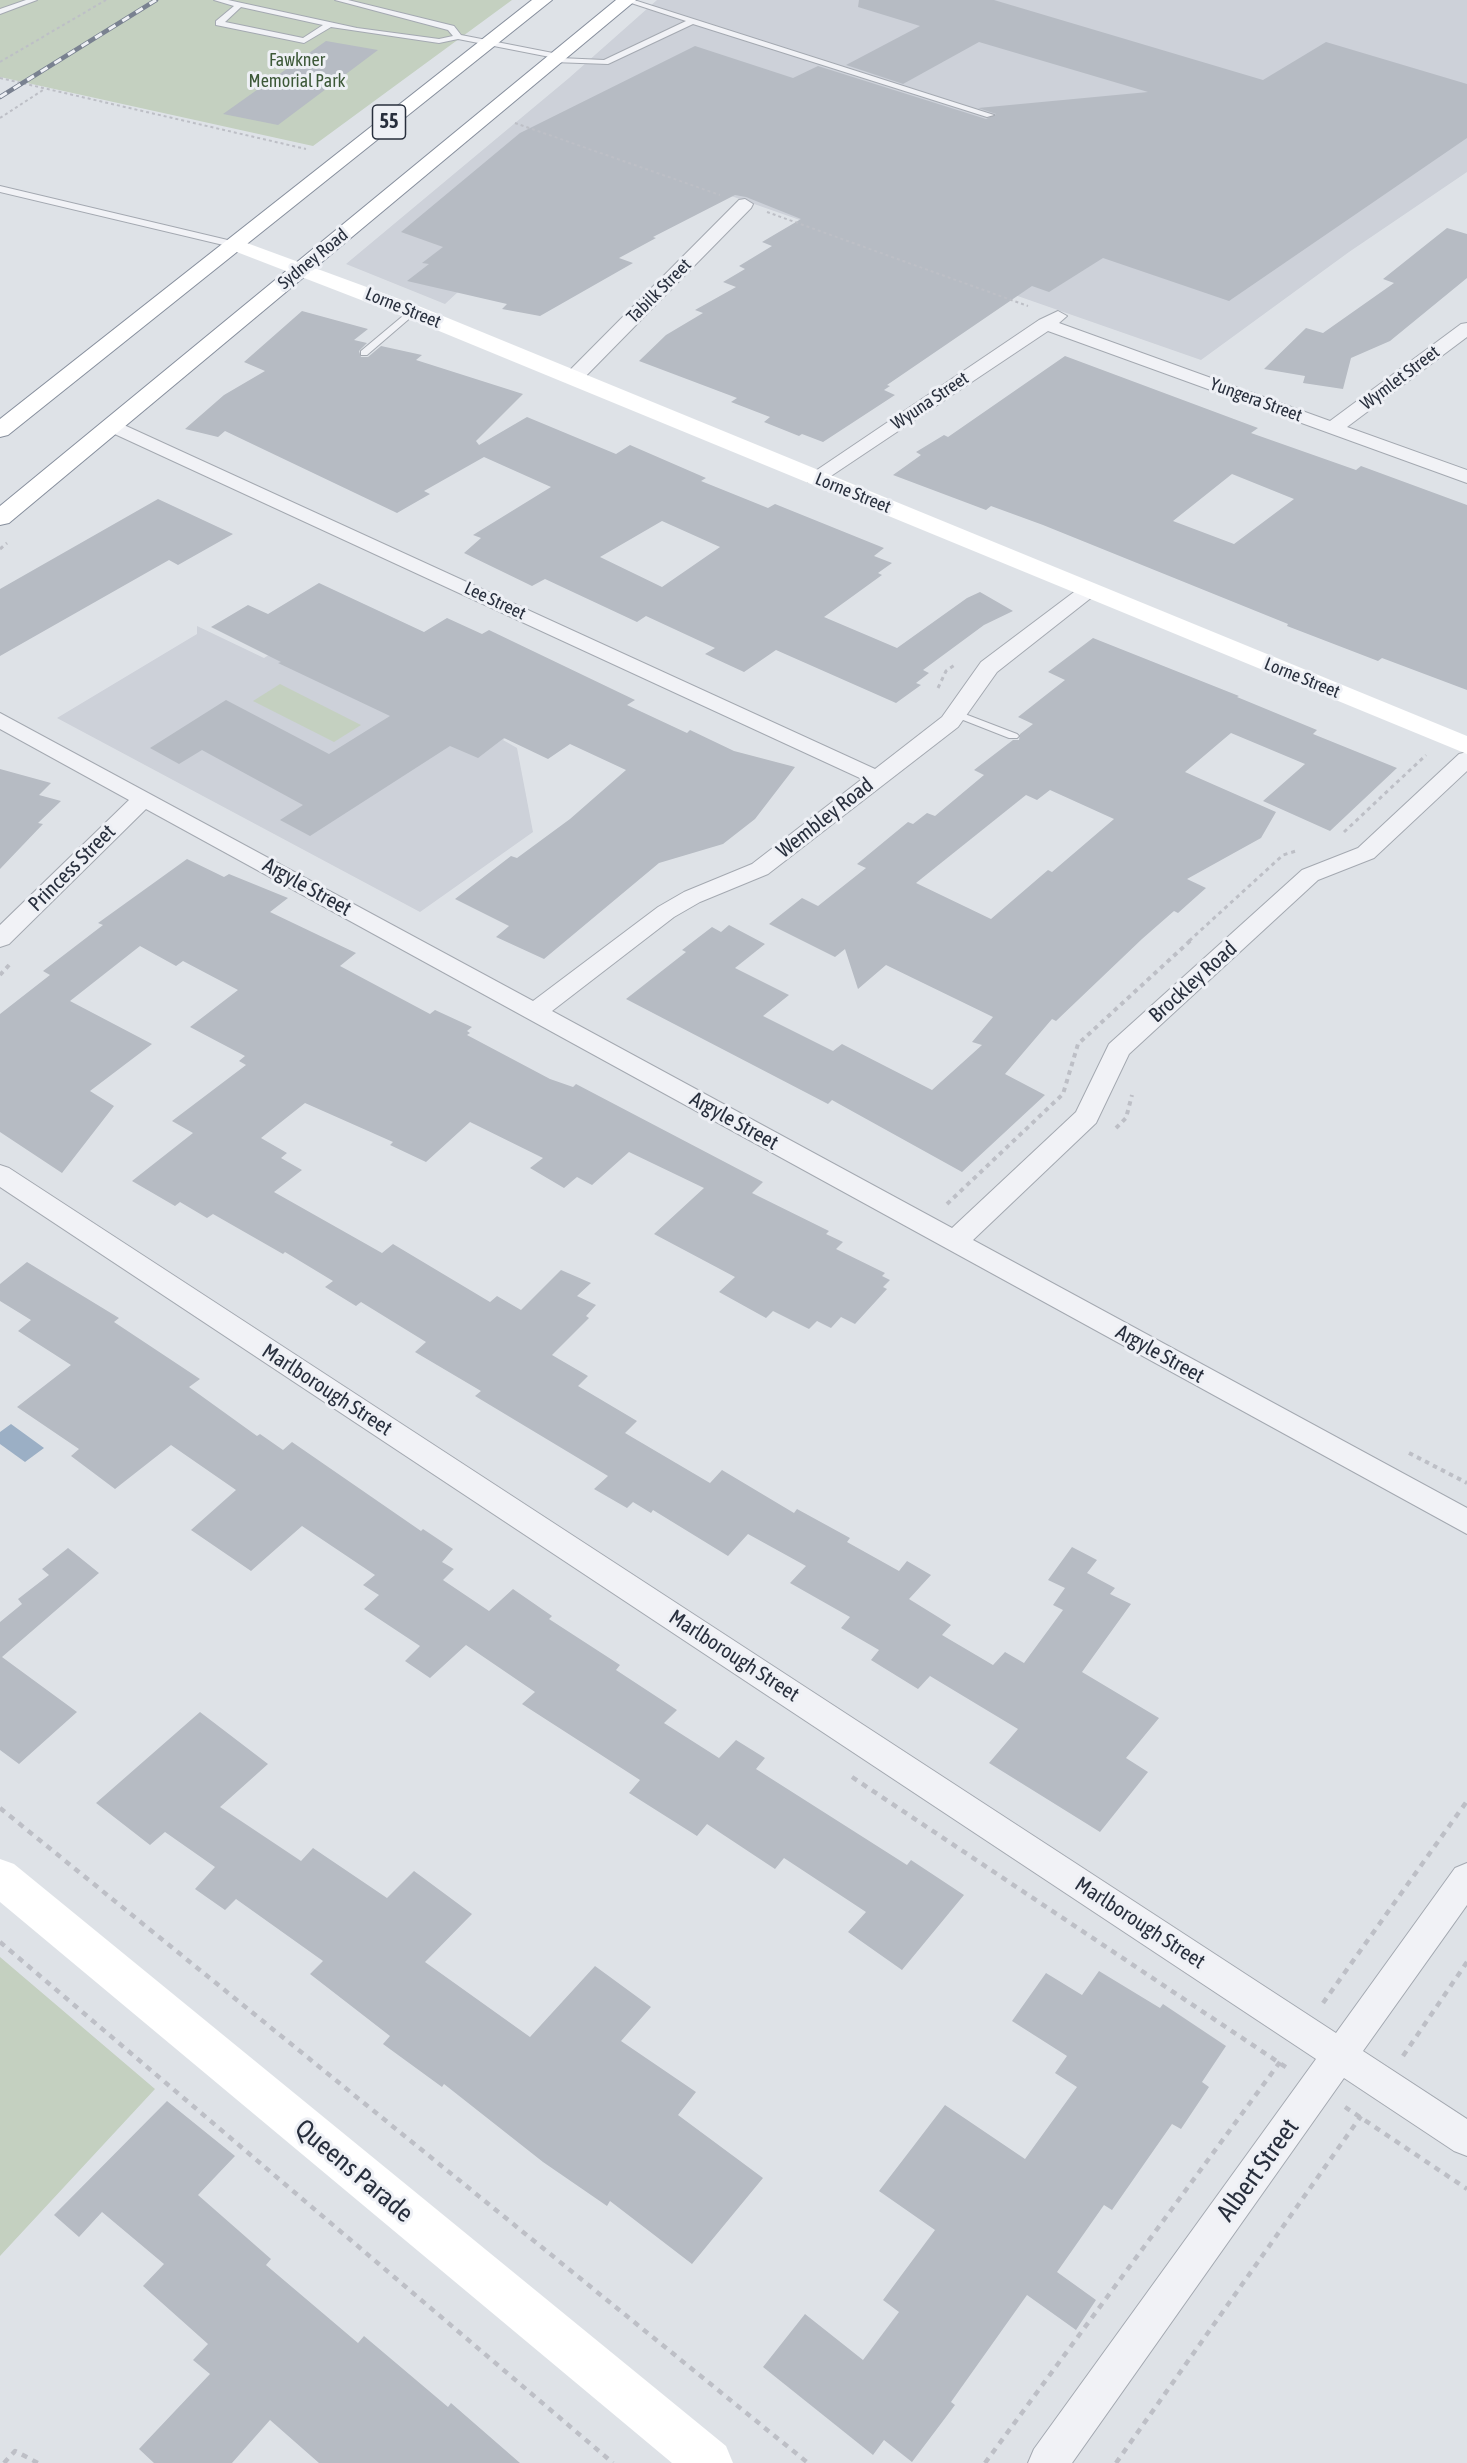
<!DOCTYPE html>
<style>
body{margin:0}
canvas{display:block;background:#dee2e7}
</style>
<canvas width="1467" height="2463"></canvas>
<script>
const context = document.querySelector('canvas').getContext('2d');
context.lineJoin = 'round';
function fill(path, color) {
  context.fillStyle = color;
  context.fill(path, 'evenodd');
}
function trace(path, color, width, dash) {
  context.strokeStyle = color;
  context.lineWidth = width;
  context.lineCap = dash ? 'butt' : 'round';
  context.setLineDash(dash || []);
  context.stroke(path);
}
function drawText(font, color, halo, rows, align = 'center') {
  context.font = font + ' "Asap Condensed",sans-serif';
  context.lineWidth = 6;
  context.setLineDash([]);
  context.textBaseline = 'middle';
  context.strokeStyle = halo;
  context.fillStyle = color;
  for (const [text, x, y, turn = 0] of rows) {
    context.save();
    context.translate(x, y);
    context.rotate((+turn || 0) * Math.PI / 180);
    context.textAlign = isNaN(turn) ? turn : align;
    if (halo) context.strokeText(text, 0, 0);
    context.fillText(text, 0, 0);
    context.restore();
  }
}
fill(new Path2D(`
 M657,0H1467V172L1349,252L1201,360L608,153L445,304L346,264L569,78Z
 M197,626L264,658L300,635L510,734L503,740L517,748L533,832L420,912L57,718L197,634Z`), '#cdd1d9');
fill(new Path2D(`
 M0,0H512L313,146L0,77Z
 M280,684L361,725L334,742L253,701Z
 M0,1957L155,2089L0,2256Z`), '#c4d0c0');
fill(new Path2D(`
 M11,1424L44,1448L25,1462L0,1444V1432Z`), '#9bafc5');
fill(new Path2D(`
 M859,0H994L1263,80L1326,42L1467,84V138L1229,301L1103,258L1049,292L1032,286L887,385L890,386L884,390L895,395L823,442L802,434L799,436L764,422L770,417L731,402L737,398L639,361L666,335L703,313L695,310L736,287L723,282L745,269L739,266L772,246L762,242L801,219L746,197L735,195L653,237L656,238L619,258L633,263L540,316L502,309L507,304L407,281L429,264L422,263L443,247L401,232L520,133L695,46L793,78L818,66L986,119L996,114L978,108L1148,92L979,42L903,84L846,65L920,26L858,7Z
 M326,41L378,50L278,125L223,114Z
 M1447,228L1467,234V278L1390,341L1351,358L1343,389L1303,383L1305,376L1264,369L1306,328L1323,333L1394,283L1383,279Z
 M302,311L368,329L354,340L367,343L359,351L361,357H368L381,346L422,355L416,360L523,394L476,441L479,445L527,417L616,454L630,445L706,478L701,481L768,508L775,504L884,548L874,556L892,563L878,573L882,575L824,617L897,648L967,598L980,592L1013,611L984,625L923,670L929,673L916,683L921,685L896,703L776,650L744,672L705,654L715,648L646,616L637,622L545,579L532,586L464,553L481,538L473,535L551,487L484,457L424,491L430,494L397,513L225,431L218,437L185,429L224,395L265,371L244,362ZM662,521L720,547L662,587L600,557Z
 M1065,356L1258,428L1251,433L1356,470L1361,466L1467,505V690L1382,658L1378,661L1287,626L1288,624L1043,525L991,506L986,510L893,475L921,455L916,452L944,435L948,437ZM1232,474L1294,499L1234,544L1173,521Z
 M158,499L233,534L178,565L169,560L0,656V589Z
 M319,583L424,632L447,618L482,634L489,630L635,700L627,705L687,733L690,730L734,751L795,767L755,819L723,844L659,863L544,959L496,937L509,926L455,899L511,856L517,858L570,819L626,770L570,744L548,759L504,738L478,758L450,746L310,836L280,820L303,805L202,750L179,764L150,748L226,700L329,754L390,716L278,663L281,662L211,627L248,605L268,614Z
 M1093,638L1239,696L1237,697L1317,730L1313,734L1397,768L1330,831L1263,801L1305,764L1231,733L1185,772L1276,812L1261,838L1187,879L1206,888L1178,913L1174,911L1142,939L1056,1021L1052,1019L1005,1074L1045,1095L962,1172L832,1100L828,1104L626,999L686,952L682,950L712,927L721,932L729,925L765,944L735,968L789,995L763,1016L833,1051L842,1044L932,1090L982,1045L972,1042L993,1017L886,965L858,989L845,949L835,957L769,924L802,898L818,906L866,868L857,864L908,822L913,824L927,813L935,816L984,775L974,770L1013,740H1019L1020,734L1033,724L1018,717L1065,680L1048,672ZM1050,790L1114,819L1052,872L1048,870L991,919L916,883L1026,795L1037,800Z
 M0,769L51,783L39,795L61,801L38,823L43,824L0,869Z
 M187,859L224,877L229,874L288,898L270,912L356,953L340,966L430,1014L435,1010L472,1027L467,1031L470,1033L467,1035L550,1079L573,1087L576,1084L763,1182L752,1193L829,1231L826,1234L843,1242L836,1249L885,1273L882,1276L890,1280L883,1287L887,1289L855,1324L841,1317L831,1328L817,1321L809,1329L773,1311L766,1318L719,1292L735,1277L654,1234L704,1188L629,1152L592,1185L577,1177L564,1188L530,1168L543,1158L470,1122L426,1162L390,1145L393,1142L305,1103L261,1138L287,1153L281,1158L302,1170L274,1192L382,1253L393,1244L490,1302L497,1296L521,1310L561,1270L591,1283L577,1296L596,1305L586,1316L589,1318L552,1355L588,1376L578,1386L637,1421L625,1433L710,1483L722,1470L794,1513L797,1509L850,1538L847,1542L899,1571L907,1561L931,1575L909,1599L951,1625L942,1635L993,1665L1005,1652L1024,1663L1063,1610L1053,1605L1065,1588L1048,1580L1072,1547L1097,1560L1087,1573L1115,1588L1110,1594L1131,1604L1082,1672L1159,1718L1126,1758L1148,1772L1100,1832L989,1763L1018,1729L930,1676L918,1689L871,1660L879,1650L841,1628L850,1617L790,1583L806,1566L748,1534L728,1556L653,1510L651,1513L633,1502L627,1508L594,1489L608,1476L475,1396L481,1391L415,1352L426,1342L361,1302L356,1306L325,1287L333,1281L285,1252L283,1254L213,1214L207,1218L180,1202L175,1206L132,1181L193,1133L172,1121L246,1065L239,1061L245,1056L190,1027L238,990L183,961L176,966L140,946L70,1001L152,1044L90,1091L114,1106L62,1173L0,1132V1014L50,975L43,971L103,925L98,923Z
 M27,1262L119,1318L114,1322L200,1379L189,1387L257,1436L260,1434L283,1450L292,1442L421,1531L423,1529L453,1549L442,1562L454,1569L443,1580L489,1611L513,1589L552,1616L549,1619L620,1665L616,1670L677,1710L664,1723L719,1758L736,1740L765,1758L756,1769L907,1865L911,1860L964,1895L902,1970L848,1932L866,1912L784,1858L775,1869L707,1824L697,1836L629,1793L640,1780L522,1704L535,1692L466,1645L430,1678L405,1661L420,1646L364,1609L379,1595L363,1585L375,1575L302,1526L251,1571L191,1530L236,1490L171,1445L115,1489L71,1456L79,1449L17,1407L71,1365L18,1331L31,1320L0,1301V1284Z
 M68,1548L99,1573L2,1657L77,1712L19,1764L0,1750V1622L22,1604L18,1599L49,1575L42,1569Z
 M200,1712L268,1764L220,1807L301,1861L313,1848L387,1898L414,1871L472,1914L425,1962L530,2037L595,1966L651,2007L621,2041L696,2092L678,2115L763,2178L692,2264L610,2201L607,2206L543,2162L444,2084L442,2087L383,2044L390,2036L310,1974L323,1961L236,1899L225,1910L195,1889L215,1867L165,1832L150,1845L96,1803Z
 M1099,1971L1160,2008L1163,2004L1226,2046L1202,2082L1209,2087L1181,2129L1172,2124L1112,2210L1104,2205L1057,2272L1096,2300L1076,2330L1027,2295L951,2402L955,2405L912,2462L884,2440L873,2455L763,2367L805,2314L863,2360L899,2312L883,2300L935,2230L879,2191L945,2105L1025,2159L1077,2087L1055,2073L1067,2056L1012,2021L1046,1973L1082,1995Z
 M167,2101L235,2156L198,2195L271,2259L266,2265L358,2343L364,2336L448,2407L451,2403L520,2463H319L270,2420L232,2463H154L139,2449L210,2374L193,2360L208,2344L143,2286L164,2264L102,2212L79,2237L54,2215Z`), '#b6bbc3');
const lane = new Path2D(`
 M26,0H37L0,14V9Z
 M214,0H228L357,28L439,39L453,36L448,30L335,0H348L454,26L461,35L558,54L562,56L560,58L604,60L686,21L622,0H634L994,115L987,117L693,24L608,64L553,62L549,60L555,58L458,39L439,43L331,27L304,43L216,25V21L234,6ZM241,7L323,25L303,38L225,22Z
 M0,186L236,242L240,245L236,248L0,192Z
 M410,310L417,312L367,355H361V351Z
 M957,711L1017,734L1019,736L1017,738H1009L953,716L952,714Z`);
const street = new Path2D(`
 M745,199L753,204L751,208L580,382H566L564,378L566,374L739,200Z
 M1058,311L1067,316L1059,323L1330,421L1461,324L1467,323V337L1347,427L1467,470V483L1048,331L822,482H808L805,478L1039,320Z
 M113,420L875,769L942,717L981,662L1082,586H1096L1099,590L1096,594L997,672L958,727L768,874L700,902L674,917L552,1011L952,1228L1076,1112L1109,1044L1302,870L1358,848L1459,754L1467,752V771L1374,858L1318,880L1129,1054L1096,1123L973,1240L1467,1508V1534L146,809L9,944L0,947V925L129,800L0,729V713L533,1001L658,907L684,892L752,864L862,779L106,430L103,426Z
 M0,1165L9,1168L1336,2033L1455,1868L1467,1863V1905L1363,2051L1467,2119V2156L1454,2151L1344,2078L1072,2463H1028L1034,2449L1316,2059L0,1187Z`);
const highway = new Path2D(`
 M532,0H552L8,435L0,437V419Z
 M616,0H636L9,523L0,525V506Z`);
trace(lane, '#a4a9b1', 2);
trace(street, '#a4a9b1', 2);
trace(highway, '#878f9d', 2);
trace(new Path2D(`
 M0,62L106,0
 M0,78L306,149
 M0,118L43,90
 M515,123L720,195
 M767,212L1028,306`), '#bdbfc6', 2, [3, 3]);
trace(new Path2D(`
 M0,549L7,543
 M938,688L946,671L956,664
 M1344,832L1426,755
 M1189,941L1283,855L1296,851`), '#bdbfc6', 3, [4, 4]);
trace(new Path2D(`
 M0,975L10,964
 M1116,1128L1126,1118L1132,1095
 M947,1204L1063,1094L1078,1044L1191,940
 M1409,1453L1467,1483`), '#bdbfc6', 4, [4.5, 4.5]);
trace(new Path2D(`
 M852,1777L1287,2068
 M0,1808L808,2463
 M0,1942L613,2463
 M1323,2003L1467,1801
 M1403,2056L1467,1962
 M1345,2107L1467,2189
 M4,2463L15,2451L38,2463
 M985,2463L1280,2062
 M1116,2463L1361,2116`), '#bdbfc6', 4.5, [6, 6]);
fill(lane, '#f1f2f6');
fill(street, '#f1f2f6');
fill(new Path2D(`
 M236,239L421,307L1467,736V754L405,317L229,249L225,245L229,241Z
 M0,1859L14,1864L726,2446L733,2463H672L0,1902Z`), '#fff');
fill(highway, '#fff');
const rail = new Path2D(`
 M0,97L156,0`);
trace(rail, '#798190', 4.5);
trace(rail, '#eef0f5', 3, [8]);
drawText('18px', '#3c5837', '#eef0f5', [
 ["Fawkner",297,60],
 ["Memorial Park",297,81]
]);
drawText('18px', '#282f3d', '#eef0f5', [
 ["Sydney Road",313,259,-39],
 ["Tabilk Street",659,291,-45],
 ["Lorne Street",403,308,22],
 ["Wymlet Street",1400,378,-37],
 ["Yungera Street",1256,400,20],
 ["Wyuna Street",930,401,-34],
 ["Lorne Street",853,493,22],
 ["Lee Street",495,601,25],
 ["Lorne Street",1302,678,22]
]);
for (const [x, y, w] of [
 [389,122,33]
]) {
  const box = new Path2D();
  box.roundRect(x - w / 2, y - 17, w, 34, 4.5);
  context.fillStyle = '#eef0f5';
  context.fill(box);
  trace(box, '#282f3d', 1.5);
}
drawText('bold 20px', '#282f3d', null, [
 ["55",389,122]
]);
drawText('21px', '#282f3d', '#eef0f5', [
 ["Wembley Road",825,818,-38],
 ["Princess Street",72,868,-45],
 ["Argyle Street",307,887,29],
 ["Brockley Road",1193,982,-42],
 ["Argyle Street",734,1121,29],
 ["Argyle Street",1160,1354,29],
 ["Marlborough Street",327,1390,33],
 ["Marlborough Street",734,1656,33],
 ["Marlborough Street",1140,1923,33]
]);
drawText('26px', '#282f3d', '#eef0f5', [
 ["Albert Street",1258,2170,-54],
 ["Queens Parade",354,2171,40]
]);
</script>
